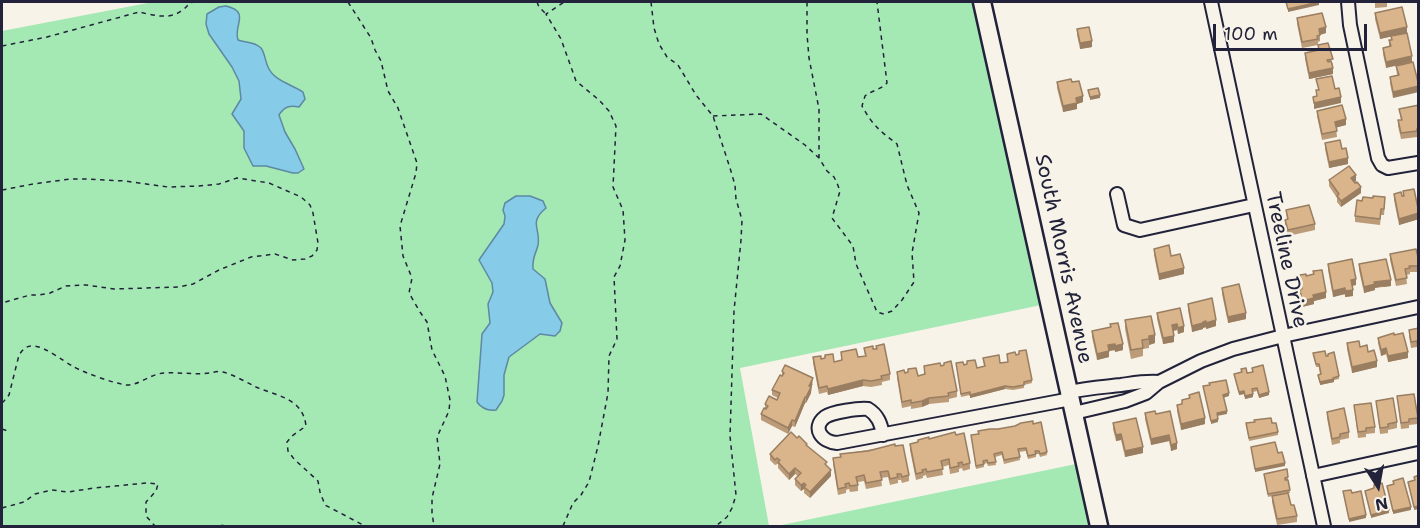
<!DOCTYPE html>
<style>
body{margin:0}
#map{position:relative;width:1420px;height:528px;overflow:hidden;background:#f7f3e8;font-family:"Shantell Sans",sans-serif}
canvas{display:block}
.frame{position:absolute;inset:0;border:3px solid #22223b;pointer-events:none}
.north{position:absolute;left:1348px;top:456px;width:60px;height:60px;-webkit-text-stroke:4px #f7f3e8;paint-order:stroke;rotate:169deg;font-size:16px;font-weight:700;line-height:24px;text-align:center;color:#22223b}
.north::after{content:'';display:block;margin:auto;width:21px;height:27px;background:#22223b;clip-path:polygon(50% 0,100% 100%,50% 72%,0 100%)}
.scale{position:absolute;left:1213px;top:24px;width:154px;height:27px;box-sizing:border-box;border:3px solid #22223b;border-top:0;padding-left:8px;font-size:18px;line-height:21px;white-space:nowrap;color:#22223b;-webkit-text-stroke:4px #f7f3e8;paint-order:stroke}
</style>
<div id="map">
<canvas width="1420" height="528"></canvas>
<div class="frame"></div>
<div class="north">N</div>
<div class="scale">100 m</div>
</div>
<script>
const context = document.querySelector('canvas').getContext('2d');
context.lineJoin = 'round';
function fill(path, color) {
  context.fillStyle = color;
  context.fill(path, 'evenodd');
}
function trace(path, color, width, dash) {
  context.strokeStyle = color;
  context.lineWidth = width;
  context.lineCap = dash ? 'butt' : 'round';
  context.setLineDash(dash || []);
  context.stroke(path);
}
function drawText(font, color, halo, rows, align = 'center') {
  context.font = font + ' "Shantell Sans",sans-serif';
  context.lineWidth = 5;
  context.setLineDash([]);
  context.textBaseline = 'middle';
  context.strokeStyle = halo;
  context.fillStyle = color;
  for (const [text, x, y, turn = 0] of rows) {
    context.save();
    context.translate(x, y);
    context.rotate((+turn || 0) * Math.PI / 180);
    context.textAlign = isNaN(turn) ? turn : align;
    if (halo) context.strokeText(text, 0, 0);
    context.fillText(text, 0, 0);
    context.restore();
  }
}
fill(new Path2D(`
 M153,2H972L1041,305L740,368L769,526H2V31Z
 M1076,464L1089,526H777Z`), '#a4e8b3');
const water = new Path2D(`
 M226,6C251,12 233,25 238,40C246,43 254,41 261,48C265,53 265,61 268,67C274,81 291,84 303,92L305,99L299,107C289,105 284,107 279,115L285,132L295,149L304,169L298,173H293L266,166H253L244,148V131L232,114L241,99L239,81L232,67L209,34L206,24L207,14L219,7Z
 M516,196H530L543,201L546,208C528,223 541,228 538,245C536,254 532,257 533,269L545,279L550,303L562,323L560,331L555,336L540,334L509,357L504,375V395L502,401L496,410C488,411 482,409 477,402L482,334L490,323L488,304L493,292L492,283L479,260L504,224L505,216L503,210L505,203Z`);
fill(water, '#86cce8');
trace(water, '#5e88a3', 1.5);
const street = new Path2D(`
 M1211,2L1324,526
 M1348,2L1350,25L1378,158L1382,165L1388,168L1418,163
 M1117,194L1124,225L1140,230L1254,205
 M1069,392C1087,388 1104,387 1121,385C1135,383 1144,381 1159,382
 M1074,413L1125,401L1146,393L1159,382L1201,361L1233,349L1283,336L1418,307
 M883,435C881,424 878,415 868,409C859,408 832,412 825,417C811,428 822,442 837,443L1071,399
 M1313,476L1418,453`);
const secondary = new Path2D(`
 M982,2L1099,526`);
trace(street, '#22223b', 16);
trace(secondary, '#22223b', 21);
trace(new Path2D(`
 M269,2H290
 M348,2L371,38L375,50L381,61L388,91L398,108L417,163L416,173L400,226L403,256L412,278L409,293L420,312L427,322L432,350L445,376L450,400L449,411L437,437L440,464L432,498V513L434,526
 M537,2L539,7L545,13
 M651,2L654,28L659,44L667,57L678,65L696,95L713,116L730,168L735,185L736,199L742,220L741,240L734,311L730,436L736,495L732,508L727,517L716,526
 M807,2V34L809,58L819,109V158
 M2,46L47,37L139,12C152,15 170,20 181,11C186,8 188,4 193,2
 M713,116L761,114L805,145L819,158L827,171L834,177L837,183L840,191L832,218L853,246L856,264L874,305L877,312L884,314L892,311L902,300L914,282L912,253L919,213L907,185L897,144C880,131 873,126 862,106L865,96C873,90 880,90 887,83L877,2
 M2,190L33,184L70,179H87L125,181L168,187L199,186L219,184L237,178L269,183L301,197L310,205L313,213L318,243L317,250L312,256L305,259L293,260L275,254L251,257L219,270L193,284L179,287L114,289L86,285L66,286L50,293L39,295H30L2,303
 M2,403L4,401L9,395L19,355C23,349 27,345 34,346C46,347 63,361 74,367C85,373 113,383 126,385C138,386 150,374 164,373C179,372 195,375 210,373C214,372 219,371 223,372C234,375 246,382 256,387C277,396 303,398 306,426L292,436L287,442L288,451L294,459L318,481L320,492L325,505L365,526
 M2,429L8,431
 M2,508L24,502L35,494L52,490L68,492L94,488L147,483L158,484L156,491L146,502V516L155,526
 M197,526H200
 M219,526L224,525L226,526
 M563,526L573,503L581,495L589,482L598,446L608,393L609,356L617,339L614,277L620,266L625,240L623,210L613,187L616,126L609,111L599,100L576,81L561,39L546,14L564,2`), '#22223b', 1.5, [4.5, 4.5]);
trace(street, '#f7f3e8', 12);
trace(secondary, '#f7f3e8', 16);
fill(new Path2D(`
 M1375,2H1387V7L1375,8Z
 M1402,7L1386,68L1383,54V48L1389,47V40H1391V36H1393L1380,39L1375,19V13Z
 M1297,18L1326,33L1320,35V41L1318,42V45L1302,48L1297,24Z
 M1077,29L1092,47L1080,49L1077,35Z
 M1318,45L1333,64L1332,65L1333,74L1309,79L1305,59V53L1318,50Z
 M1413,62L1393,98L1390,83V77L1397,75L1396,66Z
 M1057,82H1072L1083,102L1077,104V109L1063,112L1057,88Z
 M1419,105L1417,137L1401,139L1398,126V120H1401L1399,109Z
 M1317,111L1346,125L1336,127L1337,137L1322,140L1317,116Z
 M1325,143L1342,149L1348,164L1329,168L1325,149Z
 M1329,180L1356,181L1354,182L1361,193L1341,207L1337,202V198L1329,186Z
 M1403,191L1419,211V219L1399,225L1394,200V194L1403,196Z
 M1385,203L1384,215H1381L1380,225L1355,222V216Z
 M1286,210L1315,224V230L1288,236L1285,226V220L1287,219Z
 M1154,249L1171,256L1184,274L1159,280L1154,255Z
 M1390,254L1419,261V272H1410V274L1406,275L1407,284L1396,286L1390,260Z
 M1328,264L1356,285L1352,286L1353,296L1345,297V294L1333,297L1328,270Z
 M1359,264L1391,286L1375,288V290L1364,293L1359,270Z
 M1313,271L1326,298L1314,301V304L1302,307L1300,295V289H1301L1300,275L1306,276L1313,275Z
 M1222,288L1246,319L1228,323L1222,294Z
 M1188,304L1216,326L1206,329V327L1203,328V329L1192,332L1188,310Z
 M1180,308L1184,332L1178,334L1177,330L1173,331L1174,342L1163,344L1157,319V313Z
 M1125,320L1155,343L1149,345V348L1143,349V356L1131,359L1125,329Z
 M1110,324L1123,350L1115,352V350L1109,351V357L1097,360L1092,337V331L1110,327Z
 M1419,328V355L1417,347L1411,348L1409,336V330Z
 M1394,335L1408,358L1388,362L1386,354L1381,356L1378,343V338Z
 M1347,343L1360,347L1368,352L1377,367L1352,373L1347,349Z
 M876,346L890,374V380L882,382V385L871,387L863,386L828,395L827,392L819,394L813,363V357L821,359L825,358V355L834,362L841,361V352L858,357L865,356L864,348L873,349H876Z
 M1313,353L1326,356L1339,376V379L1334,380V382L1320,385L1318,375L1320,374L1319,367H1316Z
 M1007,354L1016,355L1032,380V383L1024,385V388L1013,390L1005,389L970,398V395L961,397L956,363L977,368L984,366L983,358L1000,363L1008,362Z
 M924,366H941L957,391V397L949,399V402L929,404L922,407L911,409V406L902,408L897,378V372H908V369L918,376L924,375Z
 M1252,368L1269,395L1259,398L1257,391L1253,392V397L1245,399L1244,394L1239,395L1234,374L1252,372Z
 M782,371L813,384L811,387V393L806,403H805L795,427L792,426L788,434L761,420V414L765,409V404L777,400L778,398L772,395V390L782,376Z
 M1189,395L1205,424L1181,430L1177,411V405L1182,404V400L1189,398Z
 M1397,396L1418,418V424L1409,425V428L1401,429Z
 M1376,401L1397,422V428L1388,430V433L1380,434Z
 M1354,405L1375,427V433L1366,434V437L1358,438Z
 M1327,412L1349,432V438L1340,440V443L1332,445L1327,418Z
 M1145,413L1156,414L1177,449L1171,451L1169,441L1151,445L1145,419Z
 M1113,423L1143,453L1125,457L1121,440L1116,441L1113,429Z
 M1246,423H1272L1278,432V435L1249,441Z
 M998,429L1047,452V455L1040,457L1039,454H1036V457L1028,459L1026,451L1019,452L1020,460L1004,464L1002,455L995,457L996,465L988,466L987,463L984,464V467L976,469L971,435Z
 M956,435L970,463V469L963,471L962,468L959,469V472L950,474L949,465L942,467L943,475L927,478L926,475L923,476V478L916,480L910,450V444L929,439Z
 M797,438L807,446L827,466L831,476L810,498L804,493V489L801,491L795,485V479L798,476L795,474L789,480L778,468V464L775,465L770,460V454Z
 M895,446L909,475V481L902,483L901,480H898V483L890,485L888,477L881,478L882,486L866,489L864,481L858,482V491L850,492L849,489L846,490V493L838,495L833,464V458L840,457V454Z
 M1264,474L1288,477V480L1290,493H1288L1291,505L1297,516V522L1277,525L1272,502V496L1268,497Z`), '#bb9b78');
fill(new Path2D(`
 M1319,2V5L1288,12V9Z
 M1326,27V33L1319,35V29Z
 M1407,27V33L1380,39V33Z
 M1092,41V47L1080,49V43Z
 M1412,56V62L1386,68V62Z
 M1333,68V74L1309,79V73Z
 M1419,86V92L1393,98V92Z
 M1100,95V98L1090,100V97Z
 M1083,96V102L1077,104V109L1063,112V106L1076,98Z
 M1341,97V103L1314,109V103Z
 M1346,119V125L1335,128V122Z
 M1348,158V164L1329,168V162Z
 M1356,175V181L1351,184V178Z
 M1361,187V193L1341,207V201Z
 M1419,213V219L1399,225V219Z
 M1184,268V274L1159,280V274Z
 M1356,279V285L1351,286V280Z
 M1383,280V286L1375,288V290L1364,293V287L1374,282Z
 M1391,280V286L1383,287V281Z
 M1345,288V294L1333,297V291Z
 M1353,290V296L1345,297V291Z
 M1326,292V298L1314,301V304L1302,307V301L1313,295Z
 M1246,313V319L1228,323V317Z
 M1216,320V326L1206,329V323Z
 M1206,321V327L1203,328V329L1192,332V326Z
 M1177,324V330L1172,331V325Z
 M1184,326V332L1178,334V328Z
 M1155,335V343L1149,345V336Z
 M1174,336V342L1163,344V338Z
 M1115,344V350L1108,351V345Z
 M1123,344V350L1115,352V346Z
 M1386,348V354L1381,356V350Z
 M1109,351V357L1097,360V354Z
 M1408,352V358L1388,362V356Z
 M1377,361V367L1352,373V367Z
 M813,378L811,393L806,403V397L809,386Z
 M1334,379V382L1320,385V382Z
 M863,380V386L828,395V389Z
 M1005,386V389L970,398V395Z
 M1244,391V394L1239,395V392Z
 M1269,392V395L1259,398V395Z
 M1229,393V396L1223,398V395Z
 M1253,394V397L1245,399V396Z
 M805,397V403L795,427V421Z
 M929,398V404L922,407V401Z
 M1227,411V414L1217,416V413Z
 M1205,418V424L1181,430V424Z
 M1218,419V422L1211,424V421Z
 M792,420V426L788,434V428Z
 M1121,434V440L1116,441V435Z
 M1169,435V441L1151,445V439Z
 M1177,443V449L1171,451V445Z
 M1143,447V453L1125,457V451Z
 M1285,463V466L1255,472V469Z
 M795,468V474L789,480V474Z
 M831,470V476L810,498V492Z
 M804,483V489L801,491V485Z
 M1419,506V509L1414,510V507Z
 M1411,507V510L1393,514V511Z
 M1389,510V513L1371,518V515Z
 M1366,515V518L1349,522V519Z`), '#997e61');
const building = new Path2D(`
 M1286,2H1319L1288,9Z
 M1402,7L1407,27L1380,33L1375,13Z
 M1322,13L1326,27L1319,29L1320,35L1317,36L1318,39L1302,42L1297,18Z
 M1089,27L1092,41L1080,43L1077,29Z
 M1407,33L1412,56L1386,62L1383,48L1391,46L1389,40H1392L1391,36Z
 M1328,43L1333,59L1327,60L1328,62L1331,61L1333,68L1309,73L1305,53L1319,50L1318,45Z
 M1413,62L1419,86L1393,92L1390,77L1399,75L1396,66Z
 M1332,76L1335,89L1339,88L1341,97L1314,103L1313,97L1317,96L1316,90H1319L1316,79Z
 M1071,79L1072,82L1079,81L1083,96L1076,98L1077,103L1063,106L1057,82Z
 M1098,88L1100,95L1090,97L1088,90Z
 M1342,105L1346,119L1335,122L1337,131L1322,134L1317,111Z
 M1419,105V128L1417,129V131L1401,133L1398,120H1402L1399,109Z
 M1340,140L1342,149L1346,148L1348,158L1329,162L1325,143Z
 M1349,166L1356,175L1351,178L1355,183L1357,182L1361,187L1341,201L1337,196L1339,194L1329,180Z
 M1414,189L1419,213L1399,219L1394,194L1401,192L1402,196H1404L1403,191Z
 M1373,196L1385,197L1384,209H1381L1380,219L1355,216L1357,200L1362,201L1363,197L1373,198Z
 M1309,205L1315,224L1288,230L1285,220L1288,219L1286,210Z
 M1169,245L1171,256L1180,254L1184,268L1159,274L1154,249Z
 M1416,249L1419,261V266H1409L1410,268L1405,269L1407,278L1396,280L1390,254Z
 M1352,259L1356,279L1351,280L1353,290L1345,291V288L1333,291L1328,264Z
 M1386,259L1391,280L1374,282L1375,284L1364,287L1359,264Z
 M1322,270L1326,292L1313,295L1314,298L1302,301L1300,289H1302L1300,275L1306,274V276L1314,274L1313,271Z
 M1239,284L1246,313L1228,317L1222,288Z
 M1212,298L1216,320L1206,323V321L1203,322V323L1192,326L1188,304Z
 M1180,308L1184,326L1178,328L1177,324L1172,325L1174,336L1163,338L1157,313Z
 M1151,316L1155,335L1149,336V339L1142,340L1143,348L1131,350L1125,320Z
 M1118,323L1123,344L1115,346V344L1108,345L1109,351L1097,354L1092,331L1111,327L1110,324Z
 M1419,328V349H1418L1417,341L1411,342L1409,330Z
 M1394,333V335L1403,333L1408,352L1388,356L1386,348L1381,350L1378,338Z
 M1359,341L1360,347L1367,345L1368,352L1374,350L1377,361L1352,367L1347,343Z
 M884,344L890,374L881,376L882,379L871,381L863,380L828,389L827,386L819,388L813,357L821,356V359L825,358V355L833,354L834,362L842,360L841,352L856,349L858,357L866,356L864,348L873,346V349H877L876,346Z
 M1026,350L1032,380L1024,382V385L1013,387L1005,386L970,395V392L961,394L956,363L963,362L964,365L967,364V361L975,360L977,368L985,366L983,358L999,355L1000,363L1008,362L1007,354L1015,352L1016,355L1019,354V351Z
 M1325,351L1326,356H1328V354L1334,352L1339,376L1333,378L1334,379L1320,382L1318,375L1321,374L1319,364H1316L1313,353Z
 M951,361L957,391L948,393L949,396L929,398L922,401L911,403V400L902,402L897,372L904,370L905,373L908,372V369L916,368L918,376L925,374L924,366L940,363L941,366L944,365V363Z
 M785,365L813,378L809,386L811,387L806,397H805L795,421L792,420L788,428L761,414L764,408L766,409L768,406L765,404L769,396L777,400L780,393L772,390L780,375L782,376L784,373L782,371Z
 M1263,365L1269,392L1259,395L1257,388L1252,389L1253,394L1245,396L1244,391L1239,392L1234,374L1242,372L1241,369L1246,368L1247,373L1253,372L1252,368Z
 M1226,380L1229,393L1223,395L1227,411L1217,413L1218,419L1211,421L1203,386L1210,385L1209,383Z
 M1199,392L1205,418L1181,424L1177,405L1182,404V400L1190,398L1189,395Z
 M1414,394L1418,418L1409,419V422L1401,423L1397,396Z
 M1393,398L1397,422L1388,424V427L1380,428L1376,401Z
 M1371,403L1375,427L1366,428V431L1358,432L1354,405Z
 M1344,408L1349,432L1340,434V437L1332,439L1327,412Z
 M1155,411L1156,414L1170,411L1177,443L1171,445L1169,435L1151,439L1145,413Z
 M1136,418L1143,447L1125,451L1121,434L1116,435L1113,423Z
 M1271,418L1272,423H1276L1278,432L1249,438L1246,423L1255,422L1254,420Z
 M1033,421V424L1041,422L1047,452L1040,454L1039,451H1035L1036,454L1028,456L1026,448L1018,449L1020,457L1004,460L1002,452L994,454L996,462L988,463L987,460L983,461L984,464L976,466L971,435L979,434L978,431L990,429H998L1015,426L1021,423Z
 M791,432L797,438L799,436L807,444L806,445L827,462L825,464L831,470L810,492L804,487L806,485L804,483L801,485L795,479L801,473L795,468L789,474L778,462L780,460L777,458L775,460L770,454Z
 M955,432L956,435L964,433L970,463L963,465L962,462L958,463L959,466L950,468L949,459L941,461L943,469L927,472L926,469L922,470L923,472L916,474L910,444L918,442V440L929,437V439Z
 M1275,442L1278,453L1282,452L1285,463L1255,469L1251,447Z
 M895,444V446L903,445L909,475L902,477L901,474H897L898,477L890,479L888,471L880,472L882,480L866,483L864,475L856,477L858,485L850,486L849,483L845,484L846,487L838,489L833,458L841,457L840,454L868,451Z
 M1287,469L1288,477L1285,478V480H1288L1290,490L1268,494L1264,474Z
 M1419,475V506L1414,507L1408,482L1415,480L1414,477Z
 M1403,478L1411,507L1393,511L1387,486L1394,484L1393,481Z
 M1382,483L1389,510L1371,515L1365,491L1374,488V485Z
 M1351,490L1352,493L1361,491L1366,515L1349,519L1343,491Z
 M1288,493L1291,505H1294L1297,516L1277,519L1272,496Z`);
fill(building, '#dab48b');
trace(building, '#997e61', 1.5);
drawText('21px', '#22223b', '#f7f3e8', [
 ["South Morris Avenue",1063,259,78],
 ["Treeline Drive",1286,260,78]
]);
</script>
